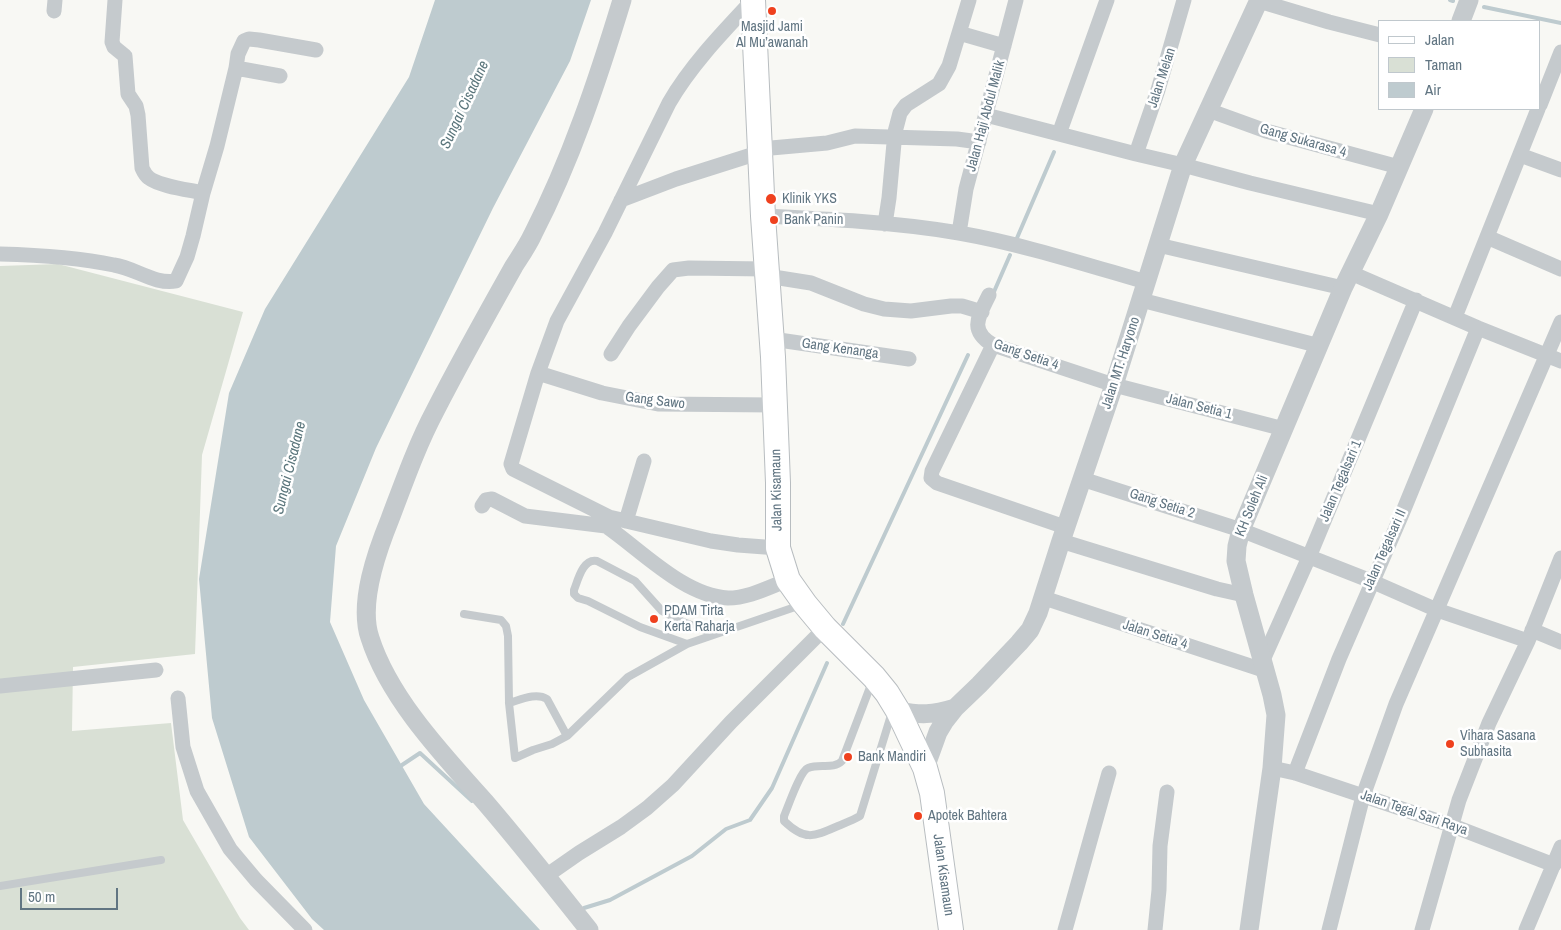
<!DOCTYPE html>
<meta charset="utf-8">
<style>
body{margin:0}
#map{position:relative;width:1561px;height:930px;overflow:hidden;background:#f8f8f4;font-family:"Archivo Narrow",sans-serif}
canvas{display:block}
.legend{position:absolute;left:1378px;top:20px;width:162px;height:90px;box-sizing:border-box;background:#fff;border:1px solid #c0c8cd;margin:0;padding:6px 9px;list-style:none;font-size:15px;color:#617582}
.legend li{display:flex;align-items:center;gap:10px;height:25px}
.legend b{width:25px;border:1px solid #c0c8cd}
.scale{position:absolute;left:20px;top:888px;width:98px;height:22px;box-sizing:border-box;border:2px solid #617582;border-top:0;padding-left:6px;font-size:15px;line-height:18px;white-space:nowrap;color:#617582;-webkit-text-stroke:4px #fff;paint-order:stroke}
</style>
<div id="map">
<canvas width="1561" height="930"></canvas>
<ul class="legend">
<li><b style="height:6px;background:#fff"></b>Jalan</li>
<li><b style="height:14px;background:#d9e0d5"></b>Taman</li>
<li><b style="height:14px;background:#becbcf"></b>Air</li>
</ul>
<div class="scale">50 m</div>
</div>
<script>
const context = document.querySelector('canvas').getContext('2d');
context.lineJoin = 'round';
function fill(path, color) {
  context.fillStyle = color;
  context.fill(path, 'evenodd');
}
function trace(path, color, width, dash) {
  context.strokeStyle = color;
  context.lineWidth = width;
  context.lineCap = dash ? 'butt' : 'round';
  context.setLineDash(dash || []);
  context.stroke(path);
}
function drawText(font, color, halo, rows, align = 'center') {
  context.font = font + ' "Archivo Narrow",sans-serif';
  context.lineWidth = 5;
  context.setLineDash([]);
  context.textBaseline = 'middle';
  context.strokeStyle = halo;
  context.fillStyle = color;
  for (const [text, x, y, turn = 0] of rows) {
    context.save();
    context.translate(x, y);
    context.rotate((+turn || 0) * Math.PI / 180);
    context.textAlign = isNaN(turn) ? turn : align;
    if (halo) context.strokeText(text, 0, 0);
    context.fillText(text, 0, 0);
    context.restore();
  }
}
fill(new Path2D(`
 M58,264L243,312L202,455L195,654L73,667L72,731L171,723L183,820L240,918L249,930H0V266Z`), '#d9e0d5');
fill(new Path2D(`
 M435,0H591L570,61L493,208L376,448L336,546L330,622L364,700L424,804L540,930H324L312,919L249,837L212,718L199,579L229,393L265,309L409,77Z`), '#becbcf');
trace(new Path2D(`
 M1450,0L1453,1
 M1484,7L1561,23
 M1017,238L1054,152
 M993,294L1010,255
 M843,624L968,355
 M399,767L420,753L472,801
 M584,908L610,900L692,856L726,829L750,820L772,788L827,663`), '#becbcf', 4);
const primary = new Path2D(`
 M753,0L763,216L773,357L778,483V548L788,580L805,604L825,628L874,677L887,693L898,711L925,768L932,793L951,930`);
trace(primary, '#b8bdc0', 26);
trace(new Path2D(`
 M464,614L501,620L506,626L508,636L509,703L515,758L533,750L552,744L567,736L628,677L687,644L801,605
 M687,644L640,627L588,601L578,598L574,594V590C578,580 583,558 597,561L635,581L662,611L683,622L716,634
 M872,682L842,761C833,770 820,763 808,768C800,771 788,807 784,816V821C805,841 813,837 838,826C845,823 853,820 860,816L892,712
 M509,703C520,700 536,692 547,699L567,736
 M0,886L161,860`), '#c5cacd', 8);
trace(new Path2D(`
 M115,0L112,42L114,47L125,56L128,94L136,106L138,115L142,168C144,172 145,175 149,178C159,186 190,190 203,193
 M753,0C723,32 691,65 669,103L605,233L557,321L538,373L511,464L513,469L609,517L711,541L738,545L778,548
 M1259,1L1329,22L1380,35
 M54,11L55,0
 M959,33L1004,46
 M236,68L280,76
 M1540,105L1561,52
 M1208,110L1266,131L1399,167
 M986,115L1136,154L1183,165L1250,183L1379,214
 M1059,134L1107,0
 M760,149L827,143L855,136L957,139L979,142
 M1136,154L1158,90L1184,0
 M1520,155L1561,170
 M621,200L676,179L761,152
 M763,216C828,219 894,222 959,233C1022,244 1084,264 1146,282
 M885,224L889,198L895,132L900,113L906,105L939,84L949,66L969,0
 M959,233L966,189L1016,0
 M1487,237L1561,269
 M1158,245L1343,288
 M0,254C39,255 76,257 114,265C135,268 155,285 176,281L187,257L193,236L203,193L217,146L236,68L238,54L244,41L249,39L259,40L316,50
 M1351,273L1478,328L1561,361
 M767,276L811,283L864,304L884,309L911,311L951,306H962L982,312
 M989,295C979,316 968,330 993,345L1114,385L1284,429
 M1141,300L1320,346
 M1455,317L1538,109
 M772,339L909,359
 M993,345L932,471L931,478L937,483L1065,527
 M611,354L629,326L658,287L673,270L689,268L766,269
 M538,373L602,393L658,404L775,405
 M1082,479L1241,530L1371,581L1437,610L1528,641
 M482,506L486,500L492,499L525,516L606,526
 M609,517L606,526C641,550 684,596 728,598C749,598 769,587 788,580
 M626,521L644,461
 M1061,541L1217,589L1244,595
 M1044,598L1266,671
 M1532,630L1561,642
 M1263,660L1309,557L1416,300
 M0,686L156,670
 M178,698L183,747L197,791L230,849L256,880L305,930
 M1272,768L1295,773L1453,826L1554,865
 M1295,773L1339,659L1402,514L1478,328
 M546,876L579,853L621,827L647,808L673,785L731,722L825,628
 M1065,930L1109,773
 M1155,930L1159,890L1160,846L1167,792
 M1329,930L1363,796L1396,704L1561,322
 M1422,930L1459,800L1489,723L1528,641L1561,558
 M1526,930L1561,847`), '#c5cacd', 15);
trace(new Path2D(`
 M1461,21L1469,0
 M898,711C921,715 932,715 955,708
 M925,768L938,732L944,722L955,708L979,685L1019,643L1030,630L1038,613L1061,541L1114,385L1183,165L1259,0
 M589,930C555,887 521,844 485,802C443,755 389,698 370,638C358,603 377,551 390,519C404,482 417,445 435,411C460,362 487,314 514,266C521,255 528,245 533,234C571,160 598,79 622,0
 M1249,930L1272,768L1276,715L1272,695L1244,595L1236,561L1237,546L1241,530L1343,288L1379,214L1424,109`), '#c5cacd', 19);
trace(primary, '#fff', 24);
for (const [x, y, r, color] of [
 [772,11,5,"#ef411e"],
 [771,199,6,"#ef411e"],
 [774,220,5,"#ef411e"],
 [654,619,5,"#ef411e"],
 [1450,744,5,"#ef411e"],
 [848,757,5,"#ef411e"],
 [918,816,5,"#ef411e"]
]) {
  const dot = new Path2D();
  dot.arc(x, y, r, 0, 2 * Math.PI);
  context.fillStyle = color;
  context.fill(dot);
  trace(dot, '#fff', 2);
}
drawText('14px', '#617582', '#fff', [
 ["Masjid Jami",772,27,"center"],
 ["Al Mu’awanah",772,43,"center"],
 ["Klinik YKS",782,199],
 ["Bank Panin",784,220],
 ["PDAM Tirta",664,611],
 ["Kerta Raharja",664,627],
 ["Vihara Sasana",1460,736],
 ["Subhasita",1460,752],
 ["Bank Mandiri",858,757],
 ["Apotek Bahtera",928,816]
], 'left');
drawText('14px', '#617582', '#fff', [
 ["Jalan Melan",1162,78,-72],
 ["Jalan Haji Abdul Malik",986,116,-75],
 ["Gang Sukarasa 4",1303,141,16],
 ["Gang Kenanga",840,349,8],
 ["Gang Setia 4",1026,355,19],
 ["Jalan MT. Haryono",1121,363,-72],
 ["Gang Sawo",655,401,7],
 ["Jalan Setia 1",1199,407,14],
 ["Jalan Tegalsari 1",1341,481,-67],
 ["Jalan Kisamaun",777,490,-91],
 ["Gang Setia 2",1162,504,18],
 ["KH Soleh Ali",1252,506,-68],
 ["Jalan Tegalsari II",1385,550,-66],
 ["Jalan Setia 4",1155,635,18],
 ["Jalan Tegal Sari Raya",1414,813,19],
 ["Jalan Kisamaun",943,875,82]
]);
drawText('italic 15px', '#5b767c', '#fff', [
 ["Sungai Cisadane",465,105,-65],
 ["Sungai Cisadane",290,468,-76]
]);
</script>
